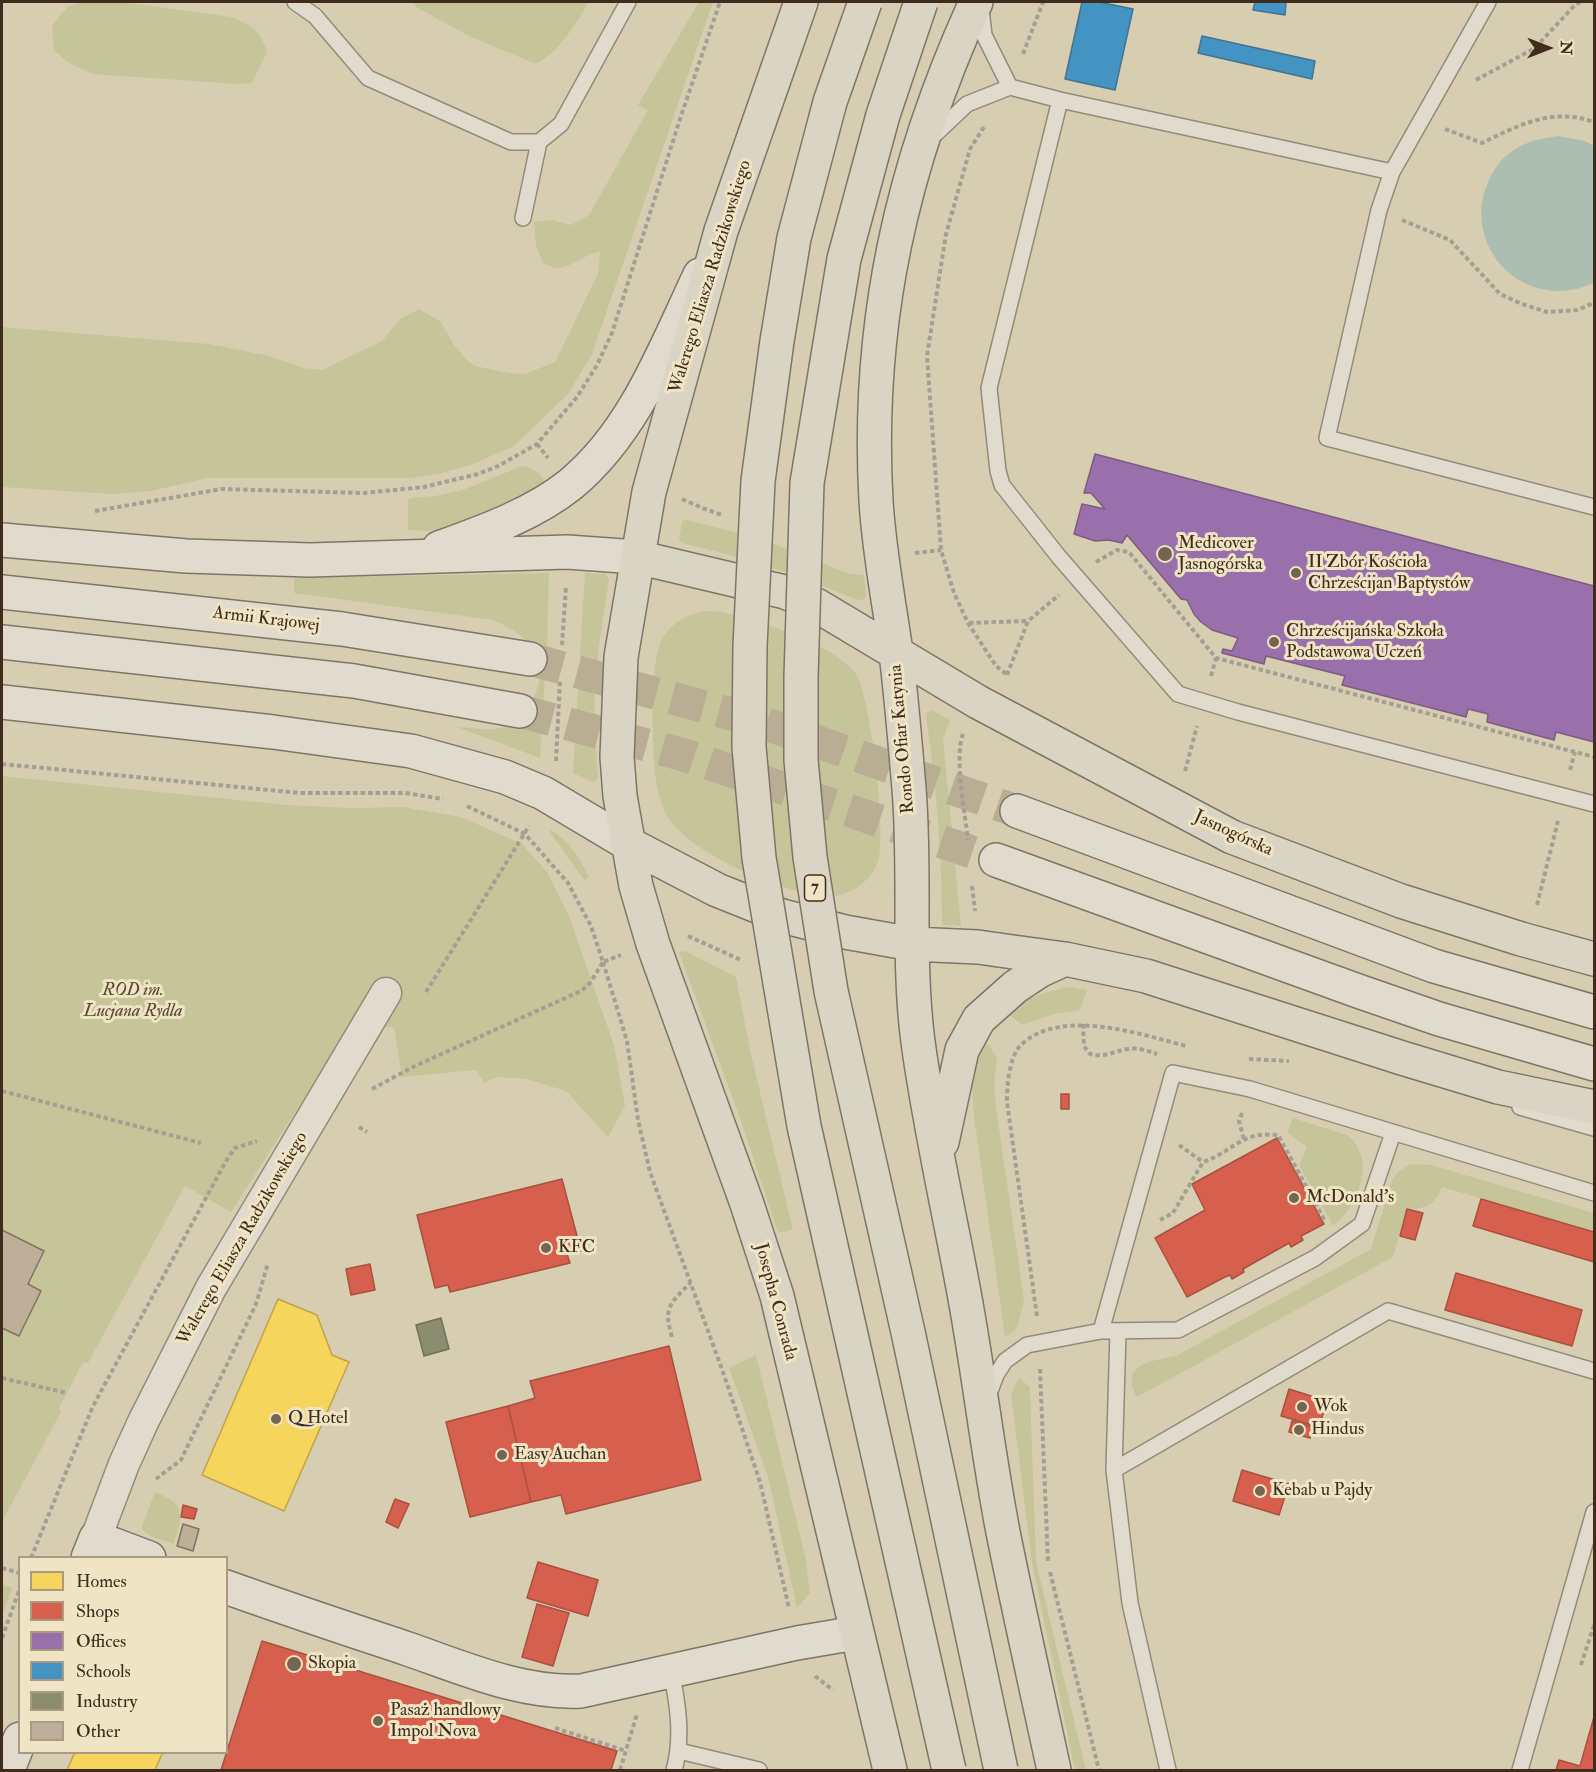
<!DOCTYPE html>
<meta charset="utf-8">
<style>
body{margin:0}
#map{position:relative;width:1596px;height:1772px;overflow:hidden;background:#d7ceb2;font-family:"IM FELL Double Pica",serif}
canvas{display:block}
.frame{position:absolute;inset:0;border:3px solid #3f2c1d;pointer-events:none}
.legend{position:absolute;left:18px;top:1556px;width:210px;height:198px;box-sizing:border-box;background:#efe4c3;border:2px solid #a99a81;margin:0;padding:8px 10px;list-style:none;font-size:18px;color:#3f2c1d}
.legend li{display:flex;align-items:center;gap:12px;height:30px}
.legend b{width:30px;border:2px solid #a99a81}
.north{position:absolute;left:1518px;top:18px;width:60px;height:60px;-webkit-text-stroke:4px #efe4c3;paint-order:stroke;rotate:90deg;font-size:16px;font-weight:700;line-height:24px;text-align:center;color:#3f2c1d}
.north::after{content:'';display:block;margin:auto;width:21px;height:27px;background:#3f2c1d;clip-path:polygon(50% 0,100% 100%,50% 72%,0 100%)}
</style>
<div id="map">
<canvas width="1596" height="1772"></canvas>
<div class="frame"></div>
<ul class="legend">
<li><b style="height:16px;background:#f6d55c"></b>Homes</li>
<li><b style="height:16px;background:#d6604d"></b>Shops</li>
<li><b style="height:16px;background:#9970ab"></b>Offices</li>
<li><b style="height:16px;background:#4393c3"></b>Schools</li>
<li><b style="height:16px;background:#8c8c6e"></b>Industry</li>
<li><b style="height:16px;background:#bfaf99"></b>Other</li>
</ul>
<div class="north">N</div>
</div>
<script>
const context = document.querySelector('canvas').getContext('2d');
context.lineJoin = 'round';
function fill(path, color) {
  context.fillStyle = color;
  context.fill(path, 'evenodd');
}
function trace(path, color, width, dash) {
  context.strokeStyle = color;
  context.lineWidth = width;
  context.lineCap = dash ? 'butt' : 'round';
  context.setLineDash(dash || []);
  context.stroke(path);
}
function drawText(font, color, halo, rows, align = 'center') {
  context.font = font + ' "IM FELL Double Pica",serif';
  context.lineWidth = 6;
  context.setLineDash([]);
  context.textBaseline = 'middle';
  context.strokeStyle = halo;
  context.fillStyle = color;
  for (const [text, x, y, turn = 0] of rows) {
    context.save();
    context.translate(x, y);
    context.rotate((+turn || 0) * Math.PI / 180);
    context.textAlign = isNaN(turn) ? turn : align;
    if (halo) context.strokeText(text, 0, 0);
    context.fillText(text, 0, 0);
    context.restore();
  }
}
fill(new Path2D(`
 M85,2H122L232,17C253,26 260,30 267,52L252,83L237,84L92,74L67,62L54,50L52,26L68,6Z
 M412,2H589C574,26 562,49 536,64L471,37L416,7Z
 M699,2H713L592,354L568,394L514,446L471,465L438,474L410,478H208L151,491L113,494L2,487V327L209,344L269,356L304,368L322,370L382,341L400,319L419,309L440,321L454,345L467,360L475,366L509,373L525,374L555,362L598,274L600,252C585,253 572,268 557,268C553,268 547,264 543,263L536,246L534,222L552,220L571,225L589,215L648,110L638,105Z
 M522,466C532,467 543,474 545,484L527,498L447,529L430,531L408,530V500L411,498L435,496L463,490Z
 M683,519L761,539L850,574L864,575L866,597L860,601C801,576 744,557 681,543L679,538Z
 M549,573L547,645L540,758L457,727C473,728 493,732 508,726C530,717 549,675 536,654C526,636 511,628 493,620L294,593V578Z
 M585,573L605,574L609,579C604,616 597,652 595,690C594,719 596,749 598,778L593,782L573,773Z
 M713,611C747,615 837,645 856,674C871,698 887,835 878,862C871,881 850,897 829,896C786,895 693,855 669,819C665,813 662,806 660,798C651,770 649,667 661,641C671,621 692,611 713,611Z
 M931,710L950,720L943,739L961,926L943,925L942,922C942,853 936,785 926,716L927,713Z
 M2,776L287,805L350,808L403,807L461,817L522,844L548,873L569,916L614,1045L625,1106L608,1137L566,1091L526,1079L497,1077L484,1083L476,1070L402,1077L394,1027L348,1030L231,1212L185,1186L88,1363H83L80,1368L59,1408L61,1412L2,1522Z
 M551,830C570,841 579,857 589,877L584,880L550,832Z
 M685,951L736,977L750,1050L793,1230L778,1233L741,1121L679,952Z
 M1070,987L1087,990L1080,1010L1054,1014L1022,1025L1007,1013C1025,998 1046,991 1070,987Z
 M983,1042L989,1045L997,1058L994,1087L996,1107L1024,1300L1017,1329L1005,1337L974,1116C972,1085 970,1071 983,1042Z
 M1293,1118L1347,1135C1377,1158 1359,1207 1333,1226L1299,1165L1307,1147L1287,1133Z
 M1411,1164L1431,1165L1594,1213V1231L1442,1187C1436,1204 1424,1210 1407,1209L1393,1257L1137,1397C1119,1363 1152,1361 1176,1356L1371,1249L1392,1180L1399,1171Z
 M756,1355L806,1560L810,1593L797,1608L768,1477L729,1368Z
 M1019,1378L1030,1387L1036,1562L1086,1770H1075L1032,1563L1011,1394Z
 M155,1492C187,1504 182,1515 174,1544L150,1536L141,1529Z
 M2,1585L12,1588L2,1616Z`), '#c5c599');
fill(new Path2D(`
 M1558,136L1585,141L1594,146V282C1583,289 1568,291 1555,291C1502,288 1467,234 1487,185C1491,173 1500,159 1511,152C1526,141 1540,139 1558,136Z`), '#acbeb1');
const homes = new Path2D(`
 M278,1299L317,1315L332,1355L349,1362L284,1511L202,1475Z
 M75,1752H163L155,1770H67Z`);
fill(homes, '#f6d55c');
trace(homes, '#bfa249', 1.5);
const shops = new Path2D(`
 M1061,1094H1069V1109H1061Z
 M1277,1138L1324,1224L1301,1236L1303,1240L1291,1247L1289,1243L1243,1269L1244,1272L1232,1279L1230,1275L1225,1277L1187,1297L1155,1238L1205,1210L1192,1184Z
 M562,1179L581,1251L567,1254L570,1263L450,1292L448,1285L435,1288L417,1215Z
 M1481,1199L1594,1232V1262L1473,1226Z
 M1407,1209L1423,1213L1415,1240L1400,1236Z
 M370,1264L375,1290L351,1295L346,1269Z
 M1456,1273L1582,1310L1572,1346L1445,1310Z
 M669,1346L701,1480L566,1514L561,1495L531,1502L508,1406L535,1398L530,1381Z
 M1289,1389L1327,1401L1319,1427L1281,1416Z
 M508,1406L531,1502L470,1517L446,1422Z
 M1292,1421L1313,1427L1310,1438L1289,1432Z
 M1242,1470L1289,1484L1279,1515L1233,1501Z
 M395,1499L409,1504L398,1528L386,1522Z
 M183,1505L197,1509L194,1519L181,1517Z
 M538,1562L598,1580L588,1616L527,1598Z
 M537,1604L569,1613L553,1666L522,1657Z
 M262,1641L617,1751L611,1770H221Z
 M1594,1717V1770H1556L1559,1760L1580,1766Z`);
fill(shops, '#d6604d');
trace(shops, '#a9503f', 1.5);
const offices = new Path2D(`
 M1095,454L1594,586V742L1556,732L1554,740L1487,722L1488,714L1468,709L1466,717L1342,685L1345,676L1266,656L1264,664L1222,653L1223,649L1232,651L1238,638L1212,630L1201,622L1194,614L1187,600L1181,599L1127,535L1122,543L1109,540L1095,541L1074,534L1082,504L1105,509L1091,493H1084Z`);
fill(offices, '#9970ab');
trace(offices, '#7e5c80', 1.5);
const schools = new Path2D(`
 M1082,2H1099L1133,9L1115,90L1065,79Z
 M1255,2H1286L1285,15L1253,10Z
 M1202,36L1315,61L1312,79L1198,53Z`);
fill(schools, '#4393c3');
trace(schools, '#427491', 1.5);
const industry = new Path2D(`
 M441,1318L449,1349L424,1356L416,1325Z`);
fill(industry, '#8c8c6e');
trace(industry, '#756f56', 1.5);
const building = new Path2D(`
 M2,1230L44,1251L28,1284L41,1291L19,1336L2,1328Z
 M183,1524L199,1529L193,1551L177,1546Z`);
fill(building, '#bfaf99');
trace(building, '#7d7566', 1.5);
trace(new Path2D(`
 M530,659L760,722L1017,811
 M520,711L684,755L996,860`), '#b9ae94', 33, [33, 16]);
const lane = new Path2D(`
 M295,2L315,16L368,78L511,142H539L561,124L628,2
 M1488,2L1392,172L1379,210L1327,438L1594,507
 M981,9L984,35L1010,87
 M1060,100L1392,172
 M930,139L967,104L1010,87L1060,100L989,388L998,471L1002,485L1059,557L1178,694L1238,712L1594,804
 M523,218L539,142
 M1520,1107L1594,1128
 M1101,1331L1173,1073L1250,1089L1594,1193
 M988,1396L996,1375L1005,1361L1027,1345L1101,1331L1178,1330L1315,1258L1362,1224L1393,1133
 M1114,1470L1118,1331
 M671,1671C678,1704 683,1738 674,1770
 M679,1751L759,1770
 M1168,1770L1130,1603L1114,1470L1388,1311L1594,1371
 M1520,1770L1594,1512`);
const street = new Path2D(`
 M96,1538L124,1464L143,1422L211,1288L386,993`);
const secondary = new Path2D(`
 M2,540L186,556L310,560L567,552L637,557
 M439,548C483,532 534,514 571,484C635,431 665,348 700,275
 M2,592L342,629L530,659
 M2,642L354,681L520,711
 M2,702L273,732L411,751L505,777L543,793L627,843
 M1017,811L1434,966L1594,1012
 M996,860L1358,991L1439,1019L1594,1064
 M88,1558L96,1538L149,1558
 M226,1587C287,1609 348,1629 408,1649C463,1668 522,1694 581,1691L797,1643L856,1633
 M8,1770L20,1739`);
const primary = new Path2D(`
 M801,2L721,231L649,492L621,657L617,757L620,796L636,886L653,944L747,1204L777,1296L890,1770
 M976,2C902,164 866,322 876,501C879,550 888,597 895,645C901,692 905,741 909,789C916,873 907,958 918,1042C929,1123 947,1202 962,1282C978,1365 987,1449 1003,1532C1019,1612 1037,1691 1054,1770
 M637,557L785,592L816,605L978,702L1232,837L1401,901L1521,939L1594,959
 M627,843L717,890L782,916L845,932L912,944L978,947L1013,952L1065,959L1146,976L1402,1058L1498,1087L1594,1107
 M942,1142L962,1050L979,1019L1015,987L1039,971L1065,959`);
trace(lane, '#938b7a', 18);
trace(street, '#938b7a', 33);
trace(secondary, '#7d7566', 36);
trace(primary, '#7d7566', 36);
trace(new Path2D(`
 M1023,54L1043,2
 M1476,80L1535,48L1574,6L1580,2
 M984,127L970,149L946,234L927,356L941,550L954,593L968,623L996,666L1006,674
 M1445,129L1482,143C1519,125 1553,107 1594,122
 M1402,220L1450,240L1500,294L1522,304L1547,312L1577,310L1594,303
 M537,444L548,458
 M682,499L705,509L722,515
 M95,511L222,489L364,493L424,487L478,474L498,466L537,444L577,397L597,365L612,333L680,119L720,2
 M915,553L941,550
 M1096,562L1117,550L1129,552L1216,658L1594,757
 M969,623L1028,621
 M562,645L566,586
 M1007,675L1028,621L1059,595
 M1211,676L1216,658
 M963,734C954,757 965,814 968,840
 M556,761L560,679
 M2,764L300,793H405L443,799
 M1570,770L1575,752
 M1185,771L1197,726
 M467,806L525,834L568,883L591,926L603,962L621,955
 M972,886L975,911
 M1537,905L1558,821
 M688,936L741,960
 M603,962L627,1041L638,1120L650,1172L723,1372L760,1482L789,1608
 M426,992L529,826
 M1083,1024L1084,1046L1090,1054C1106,1058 1113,1051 1128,1049C1138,1047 1148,1051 1157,1054
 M1249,1059L1289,1061
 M372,1089L415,1066L581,991L590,983L603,962
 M2,1091L201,1143
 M1242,1113L1239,1121L1244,1140
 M359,1127L367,1132
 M1179,1145L1203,1162
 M1160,1220L1173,1213L1203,1162C1223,1156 1239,1138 1259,1135C1265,1134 1272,1135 1278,1135L1325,1221
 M1037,1316L1007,1102C1007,1087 1009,1056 1021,1045C1060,1007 1140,1034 1186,1046
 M672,1337C663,1307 670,1304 690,1283
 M1040,1369L1048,1562
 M2,1378L67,1393
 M156,1479L181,1460L256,1304L268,1263
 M31,1558L93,1406L226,1161L235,1148L257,1141
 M2,1568L20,1573
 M1050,1572L1099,1770
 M2,1638L20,1588
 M1581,1665L1594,1625
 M815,1676L833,1690
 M555,1728L626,1751
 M620,1770L637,1714`), '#a59f93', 4, [4.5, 3]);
trace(lane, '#e0dbcc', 15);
trace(street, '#e0dbcc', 30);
trace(secondary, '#e0dbcc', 33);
trace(primary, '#dad4c4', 33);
const primaryBridge = new Path2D(`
 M865,2L830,102L794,238L777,341L758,481L750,646L749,747L759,858L804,1126L949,1770
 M921,2L883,115L844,259L807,483L801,677V760L810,857L831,991L908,1332L1001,1770`);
trace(primaryBridge, '#7d7566', 36, []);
trace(primaryBridge, '#dad4c4', 33);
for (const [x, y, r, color] of [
 [1165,554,8,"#746551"],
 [1296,573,6,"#746551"],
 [1274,642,6,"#746551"],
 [1294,1198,6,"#746551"],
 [546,1248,6,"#746551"],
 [1302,1407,6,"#746551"],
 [276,1419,6,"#746551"],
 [1299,1430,6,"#746551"],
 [502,1455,6,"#746551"],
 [1260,1491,6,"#746551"],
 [294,1664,8,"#746551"],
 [378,1721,6,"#746551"]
]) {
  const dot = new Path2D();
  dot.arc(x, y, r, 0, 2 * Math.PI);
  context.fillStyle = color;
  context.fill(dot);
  trace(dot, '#efe4c3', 2);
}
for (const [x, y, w] of [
 [815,888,21]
]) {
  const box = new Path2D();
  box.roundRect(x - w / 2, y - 13, w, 26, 4.5);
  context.fillStyle = '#efe4c3';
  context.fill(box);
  trace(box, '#3f2c1d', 1.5);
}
drawText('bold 16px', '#3f2c1d', null, [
 ["7",815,888]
]);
drawText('18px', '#3f2c1d', '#efe4c3', [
 ["Walerego Eliasza Radzikowskiego",711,277,-73],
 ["Armii Krajowej",266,620,7],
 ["Rondo Ofiar Katynia",903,739,-95],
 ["Jasnogórska",1233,834,25],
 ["Walerego Eliasza Radzikowskiego",243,1239,-60],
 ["Josepha Conrada",775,1302,75]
]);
drawText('18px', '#3f2c1d', '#efe4c3', [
 ["Medicover",1178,544],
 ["Jasnogórska",1178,565],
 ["II Zbór Kościoła",1308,563],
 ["Chrześcijan Baptystów",1308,584],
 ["Chrześcijańska Szkoła",1286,632],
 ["Podstawowa Uczeń",1286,653],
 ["McDonald's",1306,1198],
 ["KFC",558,1248],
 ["Wok",1314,1407],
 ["Q Hotel",288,1419],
 ["Hindus",1311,1430],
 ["Easy Auchan",514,1455],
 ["Kebab u Pajdy",1272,1491],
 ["Skopia",308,1664],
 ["Pasaż handlowy",390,1711],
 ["Impol Nova",390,1732]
], 'left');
drawText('italic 18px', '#574932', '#efe4c3', [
 ["ROD im.",133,991],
 ["Lucjana Rydla",133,1012]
]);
</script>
